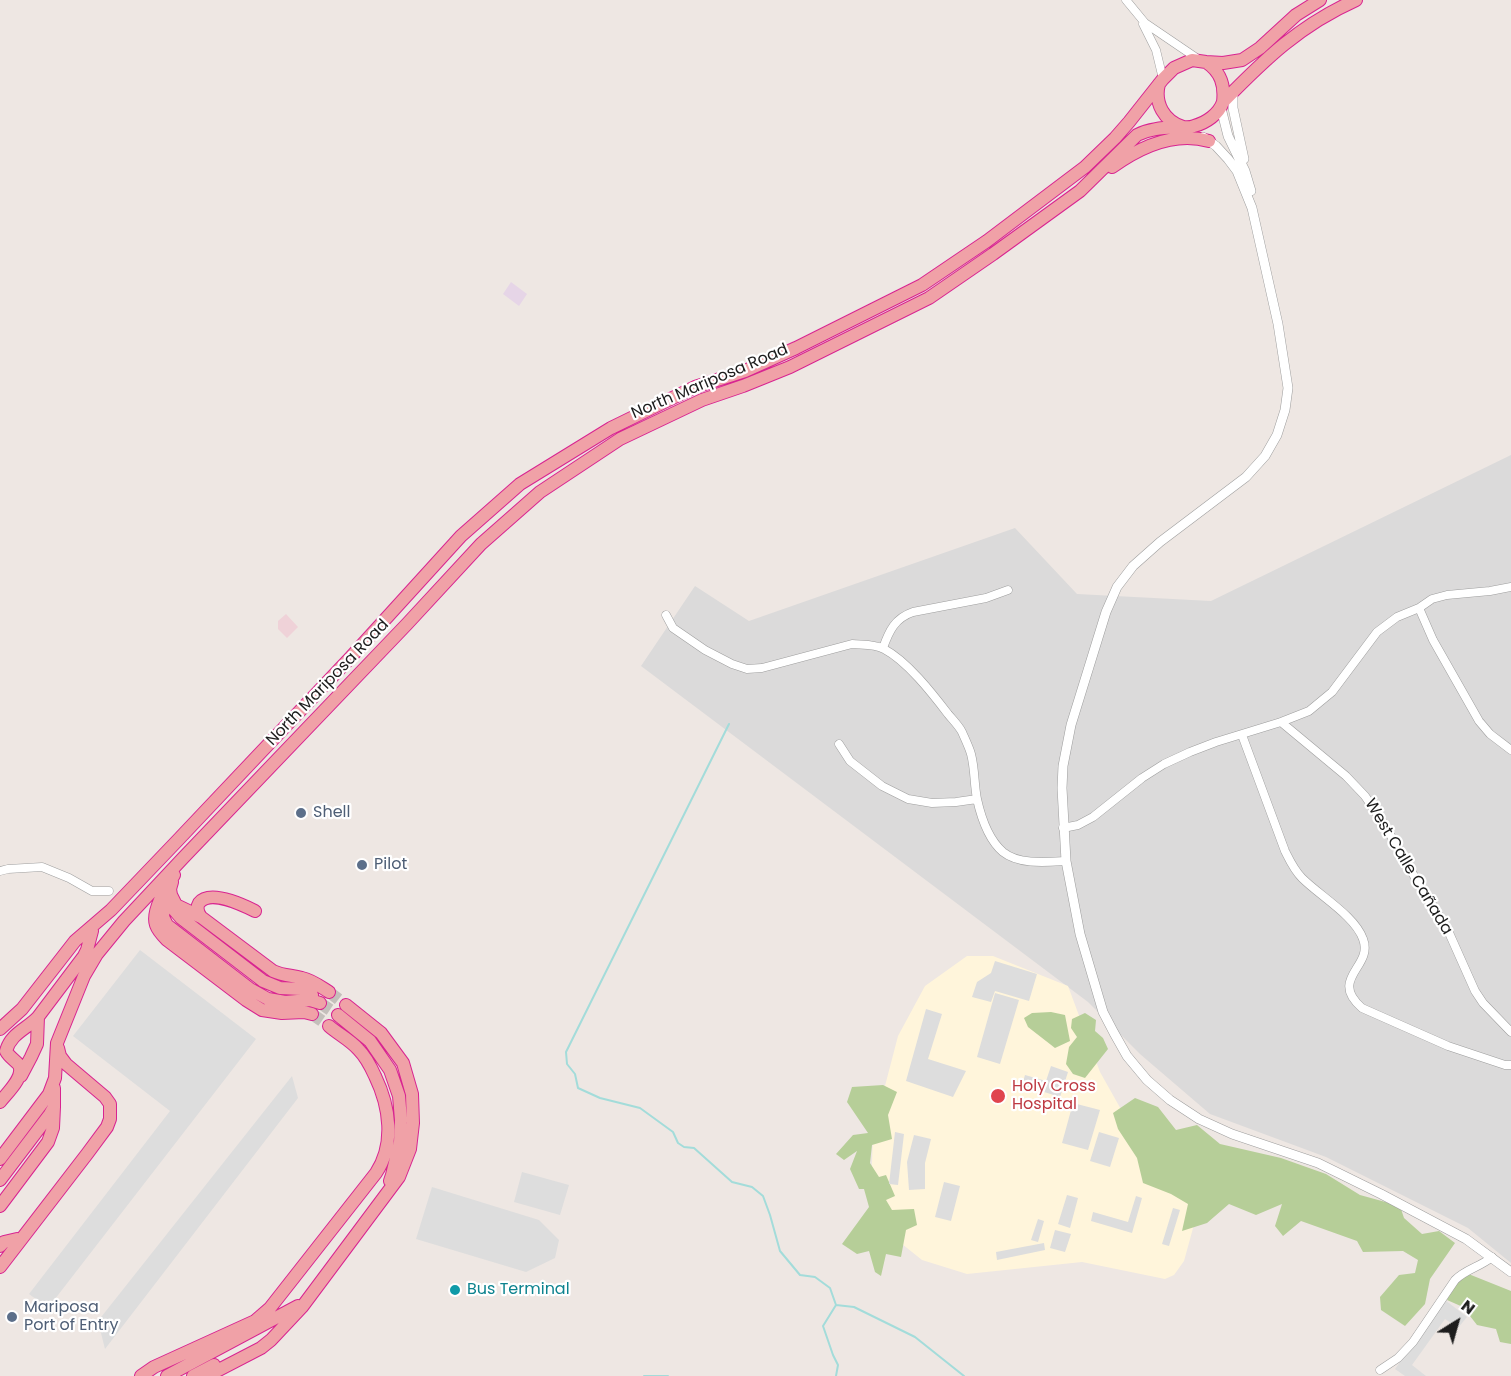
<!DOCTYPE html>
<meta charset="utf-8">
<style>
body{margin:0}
#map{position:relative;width:1511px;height:1376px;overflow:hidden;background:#eee7e3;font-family:Poppins,sans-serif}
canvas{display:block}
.north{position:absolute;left:1427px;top:1292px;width:60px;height:60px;-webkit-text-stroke:4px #fff;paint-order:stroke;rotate:37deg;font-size:16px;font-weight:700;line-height:24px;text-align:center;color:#1d1d1d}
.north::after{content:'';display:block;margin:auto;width:21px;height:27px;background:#1d1d1d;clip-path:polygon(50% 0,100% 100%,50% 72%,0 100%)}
</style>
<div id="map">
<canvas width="1511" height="1376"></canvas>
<div class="north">N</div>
</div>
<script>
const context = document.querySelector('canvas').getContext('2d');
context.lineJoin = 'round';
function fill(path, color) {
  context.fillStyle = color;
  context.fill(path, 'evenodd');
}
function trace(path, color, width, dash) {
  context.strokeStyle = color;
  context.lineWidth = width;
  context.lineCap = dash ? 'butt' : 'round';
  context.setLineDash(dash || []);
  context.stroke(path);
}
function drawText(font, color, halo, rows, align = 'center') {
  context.font = font + ' Poppins,sans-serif';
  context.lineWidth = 4.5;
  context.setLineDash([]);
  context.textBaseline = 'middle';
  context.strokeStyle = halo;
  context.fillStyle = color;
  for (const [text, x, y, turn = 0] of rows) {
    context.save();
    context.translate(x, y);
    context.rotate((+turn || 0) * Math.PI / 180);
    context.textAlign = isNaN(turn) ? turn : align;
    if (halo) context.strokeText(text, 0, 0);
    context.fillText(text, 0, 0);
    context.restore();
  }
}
fill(new Path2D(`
 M1511,455V1263L1468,1228L1326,1157L1210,1114L1140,1054L1088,1002L641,666L695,586L749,621L1015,528L1077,594L1211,601Z`), '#dbdada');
fill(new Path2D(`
 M286,614L298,627L287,638L278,629V621Z`), '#efd2d8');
fill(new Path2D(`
 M511,282L527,294L519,306L503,294Z`), '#e6d5e7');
fill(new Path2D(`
 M967,956H993L1068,986L1100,1072L1127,1120L1201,1199L1184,1261L1174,1275L1165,1279L1082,1262L967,1274L922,1260L897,1240L871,1195L873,1132L898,1036L925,986Z`), '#fff5db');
fill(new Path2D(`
 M1051,1012L1065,1015L1070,1041L1055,1048L1028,1027L1024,1018L1032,1013Z
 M1085,1013L1096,1020L1095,1031L1103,1038L1108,1049L1085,1078L1073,1074L1066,1064L1069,1047L1077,1037L1071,1028L1072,1019Z
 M883,1085L897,1092L888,1115L892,1139L872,1145L870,1163L879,1177L886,1175L895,1196L886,1200L892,1210L914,1209L917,1225L906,1230L901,1257L886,1254L881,1276L875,1272L869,1251L857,1254L842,1244L869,1207L864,1189H859L850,1169L857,1151L844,1160L836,1154L853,1135L868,1133L847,1102L852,1087Z
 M1135,1098L1158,1107L1176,1130L1197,1125L1220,1144L1281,1158L1326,1174L1360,1195L1400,1206L1404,1218L1422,1234L1439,1231L1455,1243L1430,1279L1425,1304L1405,1326L1381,1310L1380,1297L1399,1275L1415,1273L1418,1260L1403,1251L1363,1252L1357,1241L1301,1221L1283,1236L1275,1226L1282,1204L1256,1215L1229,1204L1207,1223L1182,1231L1188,1204L1171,1194L1143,1183L1137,1158L1118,1129L1113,1113Z
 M1466,1273L1511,1291V1344L1500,1342L1496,1329L1477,1325L1463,1307L1447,1300C1451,1290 1459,1282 1466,1273Z`), '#b6ce98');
fill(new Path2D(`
 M140,950L256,1039L48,1308L29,1294L170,1111L73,1036Z
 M995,961L1037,974L1029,1001L995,991L991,1002L972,997L977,982L991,973Z
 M995,993L1019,1000L1000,1064L977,1057Z
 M926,1009L942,1014L928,1059L966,1071L953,1097L906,1081Z
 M1051,1066L1068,1072L1060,1097L1022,1085L1025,1075L1046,1081Z
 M292,1076L298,1098L105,1349L98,1321Z
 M1073,1103L1100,1110L1088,1150L1062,1143Z
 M895,1132L904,1134L898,1185L889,1184Z
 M1099,1132L1119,1138L1110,1167L1090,1161Z
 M914,1135L931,1139L925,1163V1189L909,1190L907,1162Z
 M522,1172L569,1185L560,1215L514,1202Z
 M944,1182L960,1186L951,1221L935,1217Z
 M432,1187L539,1220L559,1240L555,1258L526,1272L416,1239Z
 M1067,1195L1078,1198L1070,1228L1058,1224Z
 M1136,1196L1142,1198L1132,1233L1091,1221L1093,1212L1128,1222Z
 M1173,1208L1180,1210L1169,1246L1162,1244Z
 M1038,1219L1044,1221L1038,1242L1031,1240Z
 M1055,1230L1071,1234L1065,1252L1050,1248Z
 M1044,1243L1045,1250L997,1260L996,1252Z
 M1445,1300L1467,1317L1458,1328L1445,1319L1412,1365L1426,1376H1405L1395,1369Z`), '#ddd');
trace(new Path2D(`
 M729,724L566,1052L567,1064L575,1074L578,1088L600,1098L640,1108L673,1132L678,1143L684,1147L694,1148L732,1182L752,1187L763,1196L770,1215L780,1251L800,1275L815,1277L830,1288L836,1305
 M644,1376H668
 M836,1376L838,1365L833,1355L823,1326L836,1305L854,1307L915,1337L964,1376`), '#a3dcda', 2);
trace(new Path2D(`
 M329,992L346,1005
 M320,1003L338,1015
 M312,1014L329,1026`), '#c4bfbb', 12, [12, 6]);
const minor = new Path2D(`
 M1126,0L1145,23L1198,59
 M1143,24L1156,50L1163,79
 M1419,608L1433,640L1479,721L1490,734L1511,750
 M666,615L673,628L705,650L732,664L747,669L762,668L852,644C862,645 875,644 884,649C907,661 932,693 948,714C953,720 959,726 962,732C965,739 969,747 971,754C975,769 974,784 977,799C981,817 989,840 1003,852C1019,865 1047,862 1066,861
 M883,648C889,631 895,618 913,612L986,598L1008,590
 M1281,722L1346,776L1365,796L1384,824L1417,881L1446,926L1475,991L1483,1003L1511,1032
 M1242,735L1285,851C1290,861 1294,870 1302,878C1320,896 1355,916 1363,939C1374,967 1328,978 1362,1008L1448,1046L1505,1065H1511
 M839,744L850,761L882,786L908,799L932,803L956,802L977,799
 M1063,828L1078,825L1093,817L1142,778L1164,764L1190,752L1216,742L1281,722L1309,711L1332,692L1377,632L1397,617L1419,608L1432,599L1447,595L1490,591L1511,587
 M0,871L8,869L42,867L69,878L92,891H109
 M1380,1370L1398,1358L1413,1342L1455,1280C1466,1269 1480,1267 1492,1257`);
const tertiary = new Path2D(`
 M1233,92V108L1244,159
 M1221,108L1228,136L1245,171L1251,191
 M1203,137L1216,146L1228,159L1237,171L1252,208L1278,324L1288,388L1285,410L1277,435L1265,456L1246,477L1160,542L1133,566L1117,587L1106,612L1071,725L1063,766L1062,788L1066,861L1080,934L1103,1012L1114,1033L1127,1056L1147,1080L1170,1100L1199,1119L1232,1134L1318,1163L1381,1194L1466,1239L1511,1272`);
const trunk = new Path2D(`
 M1206,62C1221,72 1225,85 1223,102
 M1159,84C1154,103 1164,121 1183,127
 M1112,167C1140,147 1175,131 1209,141
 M174,875C167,886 151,911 156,925C158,931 163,936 167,940L246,1000L262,1010L282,1013L304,1012L312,1014
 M172,882L170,889L171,895L176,905L201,917L273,971C284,976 291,975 302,978C312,980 321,987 329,992
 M164,905L163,917L167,925L250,989L268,999L285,1002L310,1000L320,1003
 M170,905L181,918L263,981L280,988L301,989L312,995
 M201,917C198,913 196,908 199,903C210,889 243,905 255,911
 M338,1015L370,1041L390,1070L399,1096L401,1120L400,1142L392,1175L390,1181
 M0,1029L22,1009L75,941L111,910L177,841L350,658L461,536L520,484L611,428L695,387L745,371L796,348L922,285L987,241L1085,167L1115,138L1129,122L1163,79L1174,68L1192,60L1206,62L1223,63L1242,60L1260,48L1296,15L1320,0
 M21,1076L31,1057L37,1044L38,1017
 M0,1102C7,1093 25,1077 19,1065C15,1060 9,1057 6,1051C11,1033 27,1029 38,1017L84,956L87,950L92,931
 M0,1159L49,1094L55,1078L57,1043L84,976L97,954L124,921L184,857L407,624L481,544L540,492L620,439L702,400L743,386L790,367L929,298L993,254L1080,191L1137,135C1151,128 1165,128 1180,127C1185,127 1190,128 1194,126C1206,123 1219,114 1223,102C1265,59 1300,25 1356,0
 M0,1180L50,1114L54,1107V1088
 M0,1206L48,1142L53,1128L54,1107
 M0,1246L4,1242L17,1239
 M0,1267L87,1154L107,1127L110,1119V1104L105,1097L66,1064L60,1056L58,1048
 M141,1376L154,1367L255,1321L270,1308L376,1173C395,1144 390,1107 375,1076C371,1067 366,1057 358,1049C350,1040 338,1034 329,1026
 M167,1376L298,1306
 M193,1376L214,1365
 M207,1376L261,1348L271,1340L302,1307L399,1177L410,1149L413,1123L412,1094L403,1063L381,1033L346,1005`);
trace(minor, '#9e9e9e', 9);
trace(tertiary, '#9e9e9e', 10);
trace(trunk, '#d82491', 14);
trace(minor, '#fff', 8);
trace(tertiary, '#fff', 9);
trace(trunk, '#f0a1a7', 12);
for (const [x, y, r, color] of [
 [301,813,6,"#5c6f8a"],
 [362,865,6,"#5c6f8a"],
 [998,1096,8,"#e0444e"],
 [455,1290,6,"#0f9aa8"],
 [12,1317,6,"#5c6f8a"]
]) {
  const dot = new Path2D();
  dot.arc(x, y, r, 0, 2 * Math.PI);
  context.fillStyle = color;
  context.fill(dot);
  trace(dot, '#fff', 2);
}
drawText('16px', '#1d1d1d', '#fff', [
 ["North Mariposa Road",710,382,-23],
 ["North Mariposa Road",328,683,-46],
 ["West Calle Cañada",1408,867,59]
]);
drawText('16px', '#4e5e75', '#fff', [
 ["Shell",313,813],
 ["Pilot",374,865],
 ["Mariposa",24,1308],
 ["Port of Entry",24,1326]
], 'left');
drawText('16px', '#be3a42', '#fff', [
 ["Holy Cross",1012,1087],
 ["Hospital",1012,1105]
], 'left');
drawText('16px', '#0d838f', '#fff', [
 ["Bus Terminal",467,1290]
], 'left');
</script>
